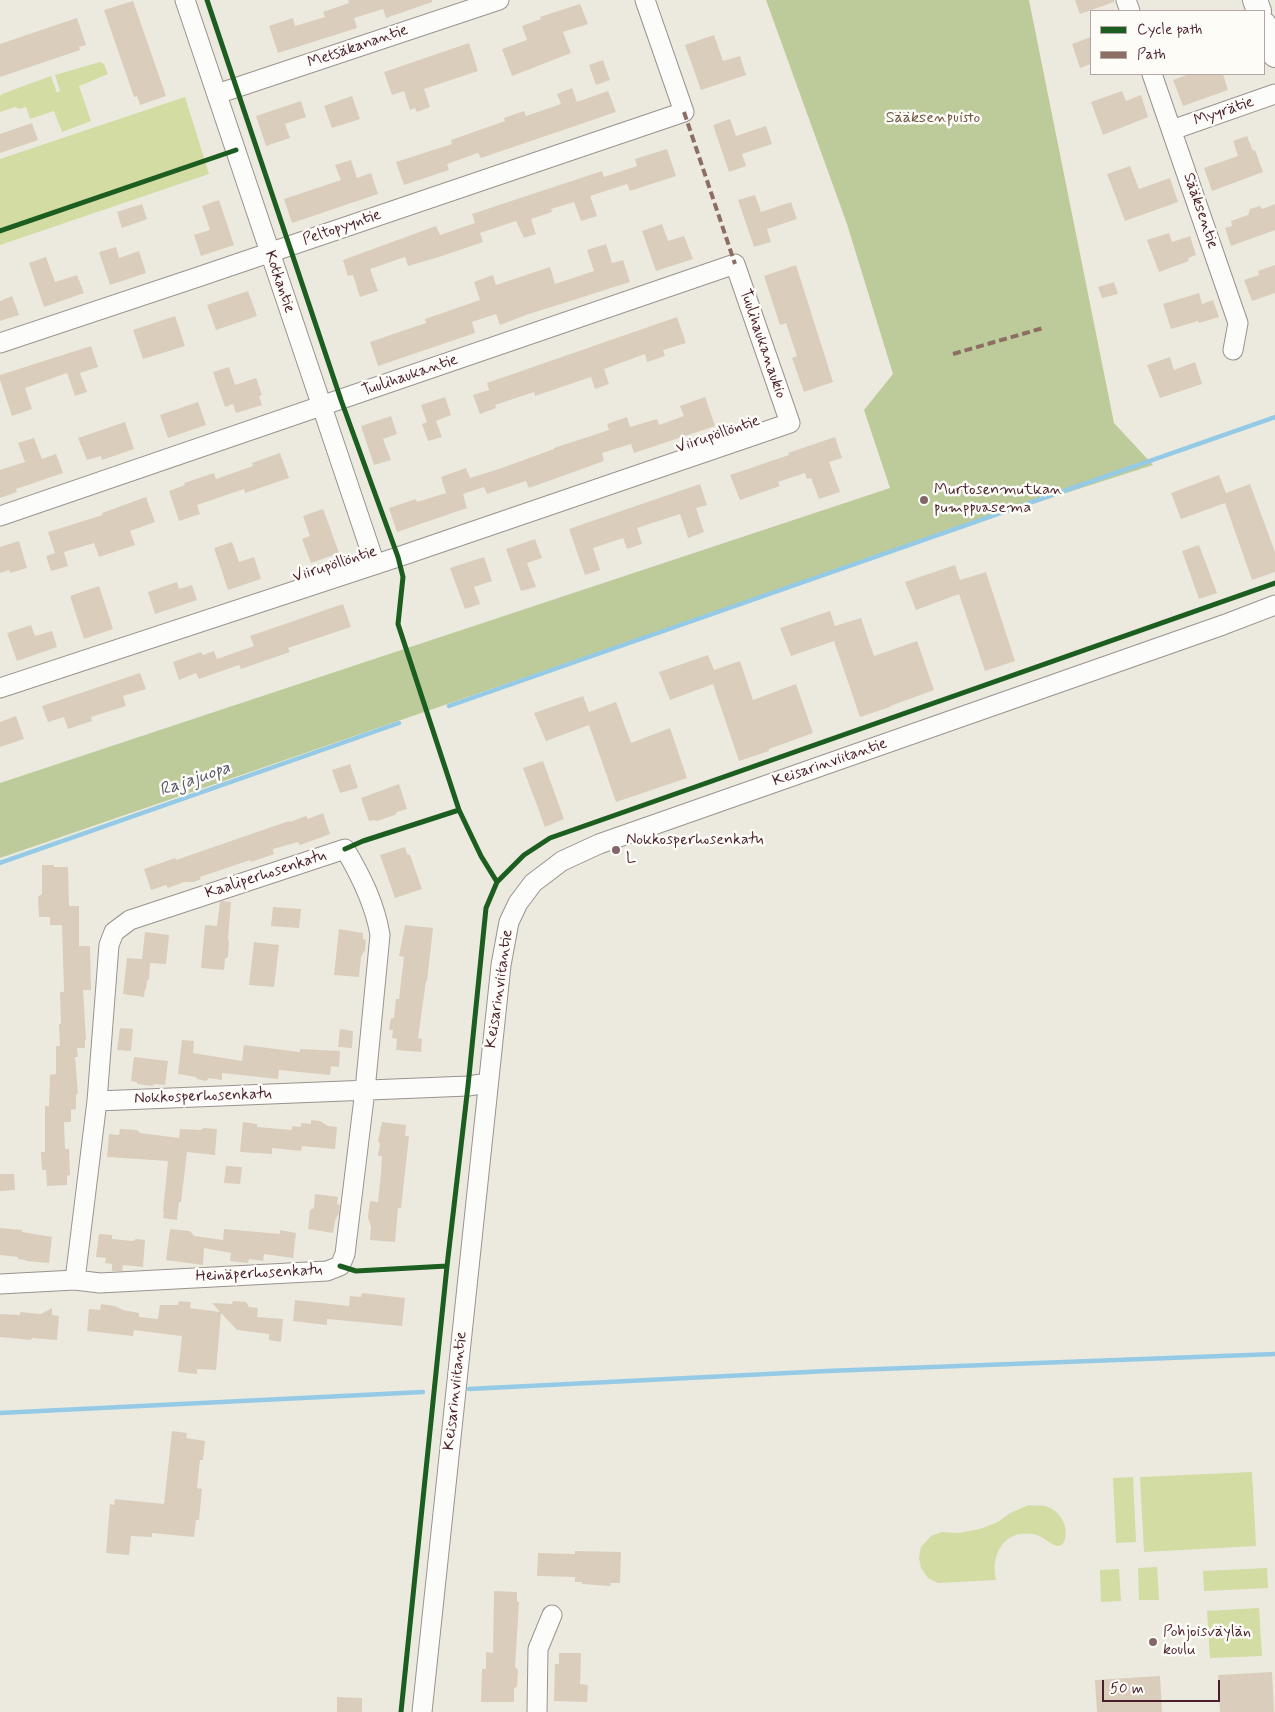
<!DOCTYPE html>
<meta charset="utf-8">
<style>
body{margin:0}
#map{position:relative;width:1275px;height:1712px;overflow:hidden;background:#eceade;font-family:Mynerve,sans-serif}
canvas{display:block}
.legend{position:absolute;left:1090px;top:10px;width:175px;height:65px;box-sizing:border-box;background:#fdfcf7;border:1px solid #b5a4a5;margin:0;padding:6px 9px;list-style:none;font-size:15px;color:#4a1f2b}
.legend li{display:flex;align-items:center;gap:10px;height:25px}
.legend b{width:25px;border:1px solid #b5a4a5}
.scale{position:absolute;left:1102px;top:1680px;width:118px;height:22px;box-sizing:border-box;border:2px solid #4a1f2b;border-top:0;padding-left:6px;font-size:15px;line-height:18px;white-space:nowrap;color:#4a1f2b;-webkit-text-stroke:4px #fdfcf7;paint-order:stroke}
</style>
<div id="map">
<canvas width="1275" height="1712"></canvas>
<ul class="legend">
<li><b style="height:6px;background:#1b5e20"></b>Cycle path</li>
<li><b style="height:6px;background:#8d6e63"></b>Path</li>
</ul>
<div class="scale">50 m</div>
</div>
<script>
const context = document.querySelector('canvas').getContext('2d');
context.lineJoin = 'round';
function fill(path, color) {
  context.fillStyle = color;
  context.fill(path, 'evenodd');
}
function trace(path, color, width, dash) {
  context.strokeStyle = color;
  context.lineWidth = width;
  context.lineCap = dash ? 'butt' : 'round';
  context.setLineDash(dash || []);
  context.stroke(path);
}
function drawText(font, color, halo, rows, align = 'center') {
  context.font = font + ' Mynerve,sans-serif';
  context.lineWidth = 5;
  context.setLineDash([]);
  context.textBaseline = 'middle';
  context.strokeStyle = halo;
  context.fillStyle = color;
  for (const [text, x, y, turn = 0] of rows) {
    context.save();
    context.translate(x, y);
    context.rotate((+turn || 0) * Math.PI / 180);
    context.textAlign = isNaN(turn) ? turn : align;
    if (halo) context.strokeText(text, 0, 0);
    context.fillText(text, 0, 0);
    context.restore();
  }
}
fill(new Path2D(`
 M100,62L104,64L108,74L79,86L91,121L62,132L54,111L30,119L26,107L19,109L15,107L0,112V96L2,94L51,76L57,93L60,91L55,75Z
 M185,97L209,174L0,245V159Z
 M1252,1472L1256,1546L1144,1552L1140,1477Z
 M1133,1477L1136,1542L1116,1543L1113,1478Z
 M1029,1505C1034,1506 1040,1505 1045,1506C1061,1510 1072,1531 1062,1545L1057,1546C1048,1543 1042,1535 1033,1534C1004,1529 990,1555 996,1580L938,1583L928,1578L921,1568L919,1558L921,1547L931,1536L942,1532L958,1533L980,1529L998,1522L1010,1513Z
 M1157,1567L1159,1600H1139L1138,1568Z
 M1267,1568L1268,1588L1204,1591L1203,1571Z
 M1119,1569L1121,1601L1101,1602L1100,1570Z
 M1259,1608L1262,1656L1210,1658L1207,1611Z`), '#d2dca3');
fill(new Path2D(`
 M766,0H1029L1114,423L1153,465L988,518L0,858V783L890,488L864,410L893,374L847,224Z`), '#bdcb9b');
trace(new Path2D(`
 M449,706L1275,417
 M0,863L399,723
 M469,1389L827,1371L1275,1354
 M0,1413L423,1392`), '#94cae6', 4.5);
fill(new Path2D(`
 M348,0H432V2L386,18L383,9L354,18L357,28L278,53L269,26L293,18L295,26L325,17L323,12L349,3Z
 M1075,0H1114V2L1080,14Z
 M133,1L166,96L140,105L137,96L134,97L104,10Z
 M580,4L588,24L563,32L571,53L512,76L502,49L527,40L522,26L541,19L540,17Z
 M77,18L86,45L79,47L80,50L0,77V44Z
 M714,35L723,61L740,56L746,75L701,90L685,45Z
 M1091,37V64L1080,68L1072,44Z
 M469,43L478,71L424,89L430,107L417,112L415,108L410,110L404,91L392,95L384,72Z
 M603,60L610,80L596,85L589,65Z
 M1189,74H1223L1228,90L1183,106L1173,80Z
 M572,88L577,102L608,91L616,112L481,158L478,153L447,164L449,170L404,185L396,162L452,144L451,140L505,121L504,118L524,111L526,116L561,104L557,94Z
 M1122,91L1126,101L1141,95L1148,117L1103,135L1091,102Z
 M352,96L360,119L332,128L324,106Z
 M301,101L306,117L285,124L290,138L266,146L256,116Z
 M730,119L736,136L766,126L772,144L742,154L746,166L729,172L713,125Z
 M32,123L38,140L0,153V134Z
 M1247,136L1253,151L1255,150L1263,172L1212,191L1204,168L1238,156L1233,141Z
 M667,149L676,176L630,191L627,184L590,196L597,216L581,221L574,202L551,209L552,212L531,219L536,234L524,238L516,221L480,233L483,242L439,257L408,266L405,257L370,269L378,291L360,297L353,275L348,276L343,260L436,226L440,235L475,223L472,214L602,171L604,177L637,166L635,159Z
 M351,160L357,178L371,173L378,194L292,223L284,199L341,180L335,165Z
 M1130,166L1139,189L1170,178L1178,202L1125,221L1107,174Z
 M755,195L761,212L791,202L797,219L767,229L771,242L754,247L738,200Z
 M219,200L234,245L201,256L194,235L210,230L202,206Z
 M142,204L147,219L122,228L117,212Z
 M1275,204V230L1231,246L1225,228L1232,226L1231,221L1248,215L1250,209L1260,206L1262,209Z
 M662,224L668,241L684,236L693,259L656,271L642,231Z
 M1169,233L1172,242L1190,236L1196,255L1188,258L1189,261L1159,272L1147,240Z
 M606,244L612,263L623,260L630,282L526,315L500,325L496,314L472,322L475,333L378,366L370,342L426,323L425,319L480,300L474,282L493,275L496,285L550,267L555,284L594,271L587,250Z
 M116,247L119,258L139,251L146,273L110,285L99,252Z
 M46,257L55,282L77,275L84,293L44,307L29,263Z
 M796,265L833,382L804,392L792,358L797,356L786,323L780,325L764,276Z
 M1275,265V293L1252,301L1244,280L1259,275L1258,271Z
 M1114,282L1118,294L1102,298L1098,287Z
 M248,291L257,316L216,330L207,305Z
 M1199,293L1202,304L1213,300L1219,317L1199,323L1198,321L1171,329L1163,304Z
 M12,296L19,315L0,321V301Z
 M175,316L185,346L143,359L133,330Z
 M677,317L686,343L663,350L665,356L647,362L645,354L604,369L609,384L595,389L591,377L535,396L534,392L495,405L496,408L480,414L473,395L489,390L487,383Z
 M91,346L98,367L80,373L87,392L75,396L67,373L25,388L32,409L12,416L0,380V375Z
 M1170,357L1174,370L1195,362L1202,384L1160,398L1147,365Z
 M229,367L235,385L256,378L262,395L259,396L262,405L236,413L233,404L225,407L213,372Z
 M445,397L451,415L436,421L442,437L428,441L422,424L427,422L421,405Z
 M705,397L715,426L634,453L631,444L602,453L604,461L529,488L526,481L487,494L484,487L463,494L467,508L397,532L389,508L416,499L417,502L446,493L441,477L466,468L470,478L499,469L554,449V448L609,430L607,424L627,417L630,427L657,419L659,425L684,416L680,406Z
 M198,402L206,425L168,438L160,415Z
 M391,416L397,434L383,439L391,460L374,465L361,426Z
 M125,422L134,449L102,460L101,456L87,460L78,438Z
 M835,437L842,458L829,462L840,492L819,499L811,478L807,479L805,473L778,482L780,486L740,500L730,475L789,455L788,453Z
 M34,438L42,459L56,454L63,473L16,489L17,492L0,498V470L25,462L18,443Z
 M280,453L289,478L245,493L244,489L197,505L200,514L179,521L169,491L185,485L184,483L214,473L216,479L253,466L252,463Z
 M1219,475L1226,493L1250,484L1275,552V572L1252,580L1225,503L1181,519L1171,493Z
 M700,484L707,505L696,508L704,532L688,538L680,514L637,528L642,544L627,549L623,538L593,548L600,570L585,575L569,529Z
 M146,497L155,522L130,531L135,545L99,557L94,543L64,552L68,566L51,571L46,556L55,553L48,532L103,515L102,513Z
 M323,509L339,553L311,563L302,539L310,536L303,516Z
 M535,539L542,558L527,563L536,587L521,591L506,549Z
 M19,541L27,568L10,573L9,570L0,573V547Z
 M232,542L239,562L254,557L261,579L228,590L214,548Z
 M1199,545L1217,593L1199,599L1182,551Z
 M484,557L492,581L474,587L480,604L465,609L450,568Z
 M955,565L960,580L986,572L1015,661L985,671L959,594L916,610L905,582Z
 M177,582L179,589L192,585L197,600L155,614L148,592Z
 M99,586L113,629L84,639L70,596Z
 M343,604L351,627L288,648L290,652L241,669L239,665L199,679L196,673L179,680L173,662L201,652L203,655L214,651L217,659L254,646L250,636Z
 M830,611L835,626L861,618L874,656L917,641L934,690L890,706V707L860,717L834,641L791,656L780,628Z
 M31,625L35,636L52,631L57,647L17,661L7,633Z
 M708,655L714,670L740,661L753,700L796,684L813,733L769,749V751L739,761L713,684L670,700L659,672Z
 M140,673L146,689L123,696L126,706L91,717L92,721L68,729L64,717L48,722L42,706Z
 M583,696L589,712L616,702L631,743L670,728L687,778L616,802L589,725L546,741L534,713Z
 M16,716L24,739L0,747V722Z
 M543,761L564,819L545,827L523,768Z
 M350,764L358,788L340,793L332,770Z
 M399,784L407,809L397,812L395,815L377,821L374,820L369,821L361,798Z
 M323,813L330,834L300,845L298,842L273,849L274,854L251,862L250,860L200,877L201,879L194,882H184L168,888L166,885L151,890L144,869L175,858L176,860L289,821L290,822L306,816L308,819Z
 M405,847L407,854L410,855L422,889L395,898L380,855Z
 M42,865H54V867H68L69,906H79V946H90L91,990H83L86,1040H85V1048H77L78,1057H75L78,1093L76,1095V1109L71,1110V1122H64L65,1149H69L70,1175L67,1176V1185L47,1186L46,1170H42L41,1152H45V1106H49L50,1075L56,1074V1046H60L59,1024H61L60,992H64L62,925H50V917H39L38,897L42,894Z
 M222,901L231,902L228,939L229,942L228,957L225,959L224,970L201,968L205,925L217,926L220,902Z
 M273,907L301,909L299,928L271,926Z
 M405,925L433,928L427,981H426L418,1038L422,1039L421,1052L396,1050L397,1039L392,1038L393,1030H389L391,1018H394L396,999H399L404,957L399,956Z
 M339,929L363,933V939L366,940L365,950L361,957L359,977L334,975Z
 M145,932L169,935L166,964L150,963L149,979L147,981L146,989L145,990L144,997L123,994L127,958L142,959Z
 M254,942L279,945L274,987L249,985Z
 M120,1028L133,1029L131,1051L117,1050Z
 M340,1029L353,1031L352,1048L338,1047Z
 M182,1040L194,1041L193,1053L242,1061L244,1045L300,1052V1049L340,1051L339,1067L331,1066L330,1075L279,1070L278,1079L222,1073V1080L209,1078L206,1081L197,1079L196,1077L178,1074Z
 M134,1057L168,1061L165,1085L155,1084L152,1086L137,1084V1082L131,1081Z
 M311,1120L320,1121L328,1126L337,1127L335,1149L302,1146L301,1151L272,1148V1154L240,1152L243,1122L257,1124V1127L292,1130V1126L301,1127V1123L311,1124Z
 M382,1122L406,1125L405,1136H409L401,1208H398L395,1242L370,1240L371,1227L368,1217L370,1201L378,1202L381,1173L382,1156H378L380,1143L378,1141Z
 M204,1128L217,1129L215,1155L187,1152L181,1202H179L177,1220L163,1218L164,1212L163,1211L168,1161L107,1157L109,1134L119,1135L120,1129L137,1130L140,1133L179,1138L180,1129L200,1130Z
 M226,1166L242,1167L240,1184L224,1183Z
 M0,1174H14L15,1190L0,1191Z
 M315,1194L338,1197L337,1204L340,1205L339,1213L335,1221L333,1233L308,1229L310,1210L314,1208Z
 M0,1228L22,1230V1232L52,1237L49,1263L26,1261V1260L18,1259V1257L0,1255Z
 M170,1229L190,1231L194,1236L223,1240L224,1229L280,1234V1230L296,1233L293,1258L264,1254L263,1261L249,1259L248,1263L230,1261L231,1253L204,1248L203,1265L166,1260Z
 M99,1234L112,1235V1239L133,1241L136,1239L145,1240L143,1267L123,1265L122,1271H112V1264L105,1263L106,1258L96,1257Z
 M362,1293L405,1298L402,1326L327,1319V1325L293,1321L295,1300L349,1306L350,1296L361,1297Z
 M179,1301L191,1302L190,1308L220,1312L212,1303L232,1304L233,1301L246,1302L249,1307L258,1308L257,1317L283,1319L281,1342L269,1340V1334L237,1330L221,1313L216,1370L197,1369V1374L178,1372L182,1336L134,1330L133,1336L87,1331L89,1309L100,1310L101,1304L115,1306L123,1310L139,1313V1317L158,1319L160,1305H178Z
 M52,1308V1315L59,1316L57,1340L32,1338L31,1340L0,1337V1314L20,1315V1312L41,1314Z
 M172,1431L187,1433L186,1438L205,1441L203,1460H200L197,1488L202,1489L199,1520H196L194,1537L152,1533V1537L131,1536L129,1555L106,1553L110,1504L114,1505L115,1499L164,1504Z
 M575,1551L621,1552L620,1583H610L611,1586L582,1584V1582H575V1577L537,1576L538,1553L575,1554Z
 M494,1591L517,1592V1602H519L515,1667L518,1670L517,1686L514,1689V1702H481L482,1669H486V1652L493,1653Z
 M559,1653H581L580,1684L588,1685L587,1702L554,1701L555,1664H559Z
 M1272,1672L1274,1712H1220L1218,1675Z
 M1160,1676L1162,1712H1097L1095,1680Z
 M337,1697L362,1698V1712H337Z`), '#dbcdbc');
const minor = new Path2D(`
 M185,0L375,564
 M1126,0L1130,11
 M1152,74L1238,323L1233,350
 M217,94L499,0
 M1172,130L1275,94
 M0,343L195,278L684,112L645,0
 M0,516L735,264L790,423L398,557L0,688
 M75,1280L97,1101L468,1086L488,1083
 M0,1284L75,1280L100,1283L327,1271L340,1266L345,1254L365,1090L380,935C375,904 361,876 345,849L130,920L114,932L109,945L97,1101
 M422,1712L501,965L509,922L518,903L533,883L562,861L599,844L1223,625L1275,605
 M537,1712L538,1649L552,1615`);
const tertiary = new Path2D(`
 M1255,0L1259,11
 M1264,24L1275,55`);
trace(minor, '#9a928e', 21);
trace(tertiary, '#9a928e', 26);
trace(minor, '#fcfcfa', 19);
trace(tertiary, '#fcfcfa', 24);
trace(new Path2D(`
 M684,112L735,264
 M953,354L1043,328`), '#8d6e63', 4, [8, 4]);
trace(new Path2D(`
 M207,0L341,400L398,557L403,577L398,624L459,810L481,856L497,882
 M0,231L236,150
 M345,849L363,841L459,810
 M340,1266L356,1271L447,1266
 M401,1712L447,1266L468,1086L486,908L497,882L524,855L550,838L1275,583`), '#1b5e20', 5);
for (const [x, y, r, color] of [
 [924,500,5,"#83666a"],
 [616,850,5,"#83666a"],
 [1153,1642,5,"#83666a"]
]) {
  const dot = new Path2D();
  dot.arc(x, y, r, 0, 2 * Math.PI);
  context.fillStyle = color;
  context.fill(dot);
  trace(dot, '#fdfcf7', 2);
}
drawText('16px', '#4a1f2b', '#fdfcf7', [
 ["Metsäkanantie",358,47,-19],
 ["Myyrätie",1224,112,-19],
 ["Sääksentie",1200,211,71],
 ["Peltopyyntie",342,228,-19],
 ["Kotkantie",279,282,71],
 ["Tuulihaukanaukio",762,344,71],
 ["Tuulihaukantie",410,376,-19],
 ["Viirupöllöntie",718,435,-19],
 ["Viirupöllöntie",335,565,-18],
 ["Keisarinviitantie",830,763,-19],
 ["Kaaliperhosenkatu",266,875,-18],
 ["Keisarinviitantie",500,989,-82],
 ["Nokkosperhosenkatu",203,1097,-2],
 ["Heinäperhosenkatu",259,1274,-3],
 ["Keisarinviitantie",456,1391,-84]
]);
drawText('16px', '#6c5441', '#fdfcf7', [
 ["Sääksenpuisto",933,119]
]);
drawText('16px', '#4a1f2b', '#fdfcf7', [
 ["Murtosenmutkan",934,491],
 ["pumppuasema",934,509],
 ["Nokkosperhosenkatu",626,841],
 ["L",626,859],
 ["Pohjoisväylän",1163,1633],
 ["koulu",1163,1651]
], 'left');
drawText('italic 18px', '#57566e', '#fdfcf7', [
 ["Rajajuopa",195,780,-19]
]);
</script>
